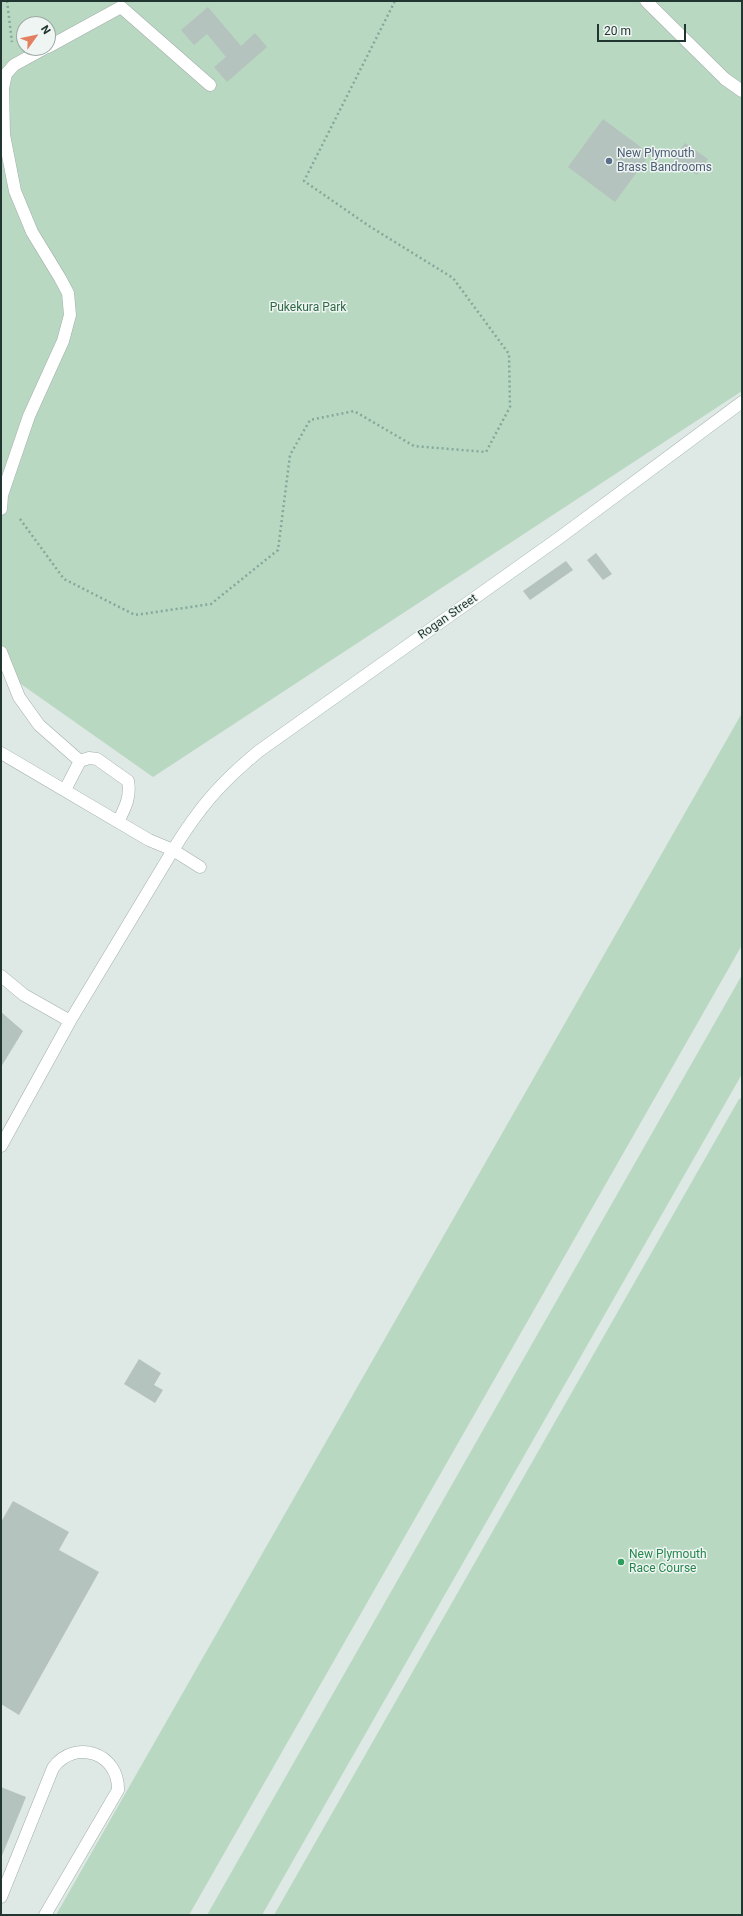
<!DOCTYPE html>
<style>
body{margin:0}
#map{position:relative;width:743px;height:1916px;overflow:hidden;background:#dee8e4;font-family:Roboto,sans-serif}
canvas{display:block}
.frame{position:absolute;inset:0;border:2px solid #213630;pointer-events:none}
.north{position:absolute;left:16px;top:16px;width:40px;height:40px;box-sizing:border-box;background:#eef5f2;border:1px solid #9ca9a4;border-radius:50%;rotate:57deg;font-size:11px;font-weight:700;line-height:16px;text-align:center;color:#213630}
.north::after{content:'';display:block;margin:auto;width:14px;height:18px;background:#e48061;clip-path:polygon(50% 0,100% 100%,50% 72%,0 100%)}
.scale{position:absolute;left:597px;top:24px;width:89px;height:18px;box-sizing:border-box;border:2px solid #213630;border-top:0;padding-left:5px;font-size:12px;line-height:14px;white-space:nowrap;color:#213630;-webkit-text-stroke:3px #eef5f2;paint-order:stroke}
</style>
<div id="map">
<canvas width="743" height="1916"></canvas>
<div class="frame"></div>
<div class="north">N</div>
<div class="scale">20 m</div>
</div>
<script>
const context = document.querySelector('canvas').getContext('2d');
context.lineJoin = 'round';
function fill(path, color) {
  context.fillStyle = color;
  context.fill(path, 'evenodd');
}
function trace(path, color, width, dash) {
  context.strokeStyle = color;
  context.lineWidth = width;
  context.lineCap = dash ? 'butt' : 'round';
  context.setLineDash(dash || []);
  context.stroke(path);
}
function drawText(font, color, halo, rows, align = 'center') {
  context.font = font + ' Roboto,sans-serif';
  context.lineWidth = 3;
  context.setLineDash([]);
  context.textBaseline = 'middle';
  context.strokeStyle = halo;
  context.fillStyle = color;
  for (const [text, x, y, turn = 0] of rows) {
    context.save();
    context.translate(x, y);
    context.rotate((+turn || 0) * Math.PI / 180);
    context.textAlign = isNaN(turn) ? turn : align;
    if (halo) context.strokeText(text, 0, 0);
    context.fillText(text, 0, 0);
    context.restore();
  }
}
fill(new Path2D(`
 M1,1H742V391L153,777L1,670ZM24,24H48V48H24Z
 M742,713V945L189,1915H56Z
 M742,975V1074L262,1915H207Z
 M742,1098V1915H274L739,1099Z`), '#b9d8c1');
fill(new Path2D(`
 M208,7L241,46L255,33L267,47L227,82L214,67L226,57L207,34L194,45L181,30Z
 M603,119L650,154L615,202L568,167Z
 M685,143L708,159L697,175L674,159Z
 M596,553L612,574L603,580L587,560Z
 M566,561L573,570L530,600L523,591Z
 M1,1012L23,1031L1,1067Z
 M139,1359L161,1373L154,1385L163,1390L155,1403L124,1384Z
 M13,1501L69,1532L59,1550L99,1572L19,1715L1,1704V1522Z
 M1,1787L26,1797L1,1858Z`), '#b4c3bd');
const lane = new Path2D(`
 M646,1L725,79
 M48,47L121,7L210,85
 M1,509L2,495L29,416L63,341L70,315L68,293L60,278L32,232L15,191L4,135L3,88L6,74L14,65L45,48
 M1,652L19,697L39,725L80,761L65,790
 M1,753L149,840L173,850L200,867
 M80,761L89,758L97,759L128,781C131,797 125,808 118,822
 M1,976L24,995L70,1021
 M1,1146L70,1021L173,850
 M1,1897L53,1768C75,1738 119,1753 118,1790L45,1915`);
const street = new Path2D(`
 M725,79L742,91`);
const secondary = new Path2D(`
 M173,850C199,808 220,783 259,751L559,538L742,402`);
trace(lane, '#a2afaa', 13);
trace(street, '#a2afaa', 13);
trace(secondary, '#9fb3ab', 13);
trace(new Path2D(`
 M7,1L12,42
 M20,519L64,579L135,615L211,604L278,550L290,455L310,420L354,411L414,446L486,452L510,407L509,354L453,278L369,226L304,181L395,1`), '#82a99c', 2.5, [2, 3]);
trace(lane, '#fff', 12);
trace(street, '#fff', 12);
trace(secondary, '#fff', 12);
for (const [x, y, r, color] of [
 [609,161,4,"#5c6f8a"],
 [621,1562,4,"#2e9e5b"]
]) {
  const dot = new Path2D();
  dot.arc(x, y, r, 0, 2 * Math.PI);
  context.fillStyle = color;
  context.fill(dot);
  trace(dot, '#eef5f2', 1.5);
}
drawText('12px', '#4e5e75', '#eef5f2', [
 ["New Plymouth",617,154],
 ["Brass Bandrooms",617,168]
], 'left');
drawText('12px', '#306945', '#eef5f2', [
 ["Pukekura Park",308,308]
]);
drawText('12px', '#213630', '#eef5f2', [
 ["Rogan Street",448,617,-35]
]);
drawText('12px', '#27864d', '#eef5f2', [
 ["New Plymouth",629,1555],
 ["Race Course",629,1569]
], 'left');
</script>
